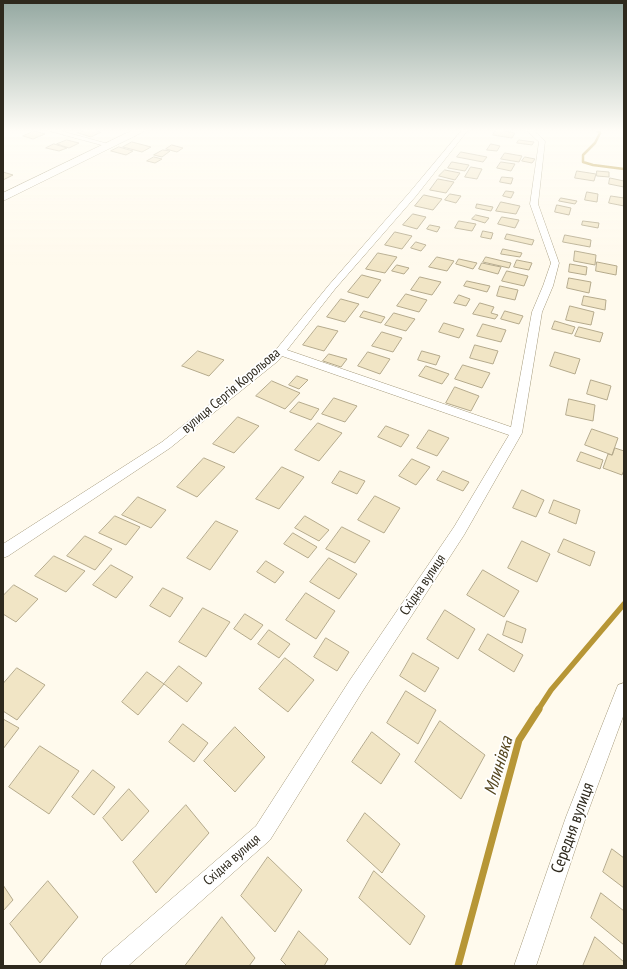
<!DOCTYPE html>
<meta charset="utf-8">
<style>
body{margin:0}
#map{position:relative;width:627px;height:969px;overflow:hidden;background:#fffaed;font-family:"PT Sans Narrow",sans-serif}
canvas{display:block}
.frame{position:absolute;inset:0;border:4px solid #2e291d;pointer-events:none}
</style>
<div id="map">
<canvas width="627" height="969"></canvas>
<div class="frame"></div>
</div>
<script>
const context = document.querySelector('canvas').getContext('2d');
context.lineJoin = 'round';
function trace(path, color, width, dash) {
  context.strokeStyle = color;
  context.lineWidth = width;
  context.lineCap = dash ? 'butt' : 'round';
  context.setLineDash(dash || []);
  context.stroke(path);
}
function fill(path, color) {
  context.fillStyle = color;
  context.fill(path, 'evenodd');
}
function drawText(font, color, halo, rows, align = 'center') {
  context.font = font + ' "PT Sans Narrow",sans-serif';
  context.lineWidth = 3.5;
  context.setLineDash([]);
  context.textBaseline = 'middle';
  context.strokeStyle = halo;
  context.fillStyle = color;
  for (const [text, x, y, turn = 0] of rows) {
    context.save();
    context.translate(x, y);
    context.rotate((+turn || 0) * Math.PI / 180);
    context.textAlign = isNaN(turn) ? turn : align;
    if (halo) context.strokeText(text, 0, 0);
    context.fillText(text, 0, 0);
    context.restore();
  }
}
trace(new Path2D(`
 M597,130L600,133L595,143L583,155V162L593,165L624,169`), '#b79636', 2.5);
trace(new Path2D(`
 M538,710L551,690L624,604`), '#b79636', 5.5);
trace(new Path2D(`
 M458,966L519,740L539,709`), '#b79636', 7);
const building = new Path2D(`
 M86,130H93L101,132L91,137L78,133Z
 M496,130H499L515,133L512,138L493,135Z
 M35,131L45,134L33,139L23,136Z
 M67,140L79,143L69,148L57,144Z
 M519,140L534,142L532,145L517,143Z
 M132,142L151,147L142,152L123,147Z
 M54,144L67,148L59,151L46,148Z
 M491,144L500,146L497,151L487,150Z
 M172,145L183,148L177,152L166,149Z
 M119,147L133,151L126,155L111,151Z
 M163,150L170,151L162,157L154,155Z
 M461,152L487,157L483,162L457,157Z
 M505,153L522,156L519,162L501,159Z
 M154,157L162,159L155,163L147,161Z
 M525,157L535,159L532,163L522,161Z
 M452,162L469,165L465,171L448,168Z
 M501,162L515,164L511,171L497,168Z
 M471,167L482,169L477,179L465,177Z
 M445,170L460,173L455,180L439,176Z
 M577,171L596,174L594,181L575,178Z
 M597,171L609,172V177L597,176Z
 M3,172L13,175L3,180Z
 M502,177L513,178L511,184L500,182Z
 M610,178L624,181V187L609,184Z
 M438,179L454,182L446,193L430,190Z
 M506,191L514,192L511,198L503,196Z
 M587,192L598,194L597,202L585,200Z
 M450,194L461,196L456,203L445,200Z
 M424,195L442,199L433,210L415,206Z
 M611,196L624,198V206L609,203Z
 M561,198L577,201L575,204L559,201Z
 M501,202L520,206L516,214L496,211Z
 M477,204L493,207L491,211L476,208Z
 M557,205L571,208L569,215L555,212Z
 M413,214L426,217L417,229L403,225Z
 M476,215L489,218L485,223L472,219Z
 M502,217L519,220L515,228L498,224Z
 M459,221L476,224L472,231L455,228Z
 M583,221L599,223L598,228L582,225Z
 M430,225L440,227L437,232L427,229Z
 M483,231L493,233L491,239L481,237Z
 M395,232L412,236L402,249L385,245Z
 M507,234L534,240L532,245L505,239Z
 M565,235L591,240L590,247L563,242Z
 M416,242L426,245L421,251L411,248Z
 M503,249L522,253L520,257L501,254Z
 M575,251L596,255L595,265L574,261Z
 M378,253L397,257L385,273L366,269Z
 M437,257L454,261L447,271L429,267Z
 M486,257L511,263L509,268L483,262Z
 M459,259L477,263L473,269L456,264Z
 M517,260L532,263L529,270L514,267Z
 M597,262L617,266L616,275L596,271Z
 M482,263L501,267L498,274L479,269Z
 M570,264L587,267L586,275L569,272Z
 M397,265L409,268L404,274L392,271Z
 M507,271L528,276L524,286L502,281Z
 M362,275L381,280L368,298L348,292Z
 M420,277L441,282L432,295L411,290Z
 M569,278L591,282L589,293L567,288Z
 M467,281L490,286L487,292L464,286Z
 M500,286L518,290L515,300L497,296Z
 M406,294L427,300L419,312L397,306Z
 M459,295L470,299L466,306L454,303Z
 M584,296L606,300L605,310L582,305Z
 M341,299L359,304L345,322L327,317Z
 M480,303L494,307L491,313L498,315L495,319L473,314Z
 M570,306L594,312L591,325L566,320Z
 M364,311L385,317L381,323L360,317Z
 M505,311L523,316L519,324L501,319Z
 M394,313L415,319L406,331L385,325Z
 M555,321L575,327L572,334L552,329Z
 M444,323L464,329L459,338L439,332Z
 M483,324L506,330L501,342L477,336Z
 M318,326L338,331L324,351L303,345Z
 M579,327L603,333L600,342L575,336Z
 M382,332L402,338L393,352L372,346Z
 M475,345L498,351L493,364L470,358Z
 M198,351L224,360L209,376L182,366Z
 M422,351L440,356L436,365L418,360Z
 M368,352L390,359L380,374L358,366Z
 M555,352L580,359L575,374L550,366Z
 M329,354L347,359L341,367L323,361Z
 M463,365L490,373L482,388L455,379Z
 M426,366L449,374L442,384L419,376Z
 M297,376L308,380L299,389L289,385Z
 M591,380L611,386L607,400L587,394Z
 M272,381L300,393L285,409L256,396Z
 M455,387L479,396L471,411L446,403Z
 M334,398L357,406L345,422L322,414Z
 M569,399L595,405L593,421L566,415Z
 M299,402L319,409L311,420L290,412Z
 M238,417L259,426L234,453L213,444Z
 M318,423L342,433L319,461L295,450Z
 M386,426L409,435L401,447L378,437Z
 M592,429L618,438L612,455L585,445Z
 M429,430L449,438L437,456L417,448Z
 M615,448L624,451V470L622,475L603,468L608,454L612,455Z
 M581,452L603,460L600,469L577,461Z
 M204,458L225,467L197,497L177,487Z
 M412,459L430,467L416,485L399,476Z
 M282,467L304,477L279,509L256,499Z
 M340,471L365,481L357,494L332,483Z
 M443,471L469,482L463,491L437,480Z
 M522,490L544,500L536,517L513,508Z
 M375,496L400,508L384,533L358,520Z
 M138,497L166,510L151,528L122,515Z
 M554,500L580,510L576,524L549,513Z
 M115,516L140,527L126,545L99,533Z
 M305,516L329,530L319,541L295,528Z
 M216,521L238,531L210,570L187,558Z
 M342,527L370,541L355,563L326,549Z
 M293,533L317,547L308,558L284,544Z
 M85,536L112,549L95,570L67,556Z
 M564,539L595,552L590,566L558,552Z
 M522,541L550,554L537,582L508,568Z
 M54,556L85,571L66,592L35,576Z
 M329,558L357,574L339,599L310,582Z
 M266,561L284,572L275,583L257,572Z
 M111,565L133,577L116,598L93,585Z
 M483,570L519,591L504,617L467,595Z
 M14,585L38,599L16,622L3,614V596Z
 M163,588L183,598L170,617L150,606Z
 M306,593L335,611L316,639L286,620Z
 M203,608L230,622L206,657L179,642Z
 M445,610L475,629L458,659L427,639Z
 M245,614L263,625L251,640L234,629Z
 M507,621L526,629L522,643L503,635Z
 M269,630L290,644L279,658L258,644Z
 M488,634L523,655L514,672L479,650Z
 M326,638L349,652L337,671L314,657Z
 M413,653L439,668L425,692L400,676Z
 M285,658L314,680L288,712L259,689Z
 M179,666L202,683L187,702L164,684Z
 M17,668L45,685L17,720L3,711V684Z
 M147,672L164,684L138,715L122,702Z
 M406,691L436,710L418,744L387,723Z
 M3,719L19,728L3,749Z
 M440,721L485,755L461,799L415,762Z
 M183,724L208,743L194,762L169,742Z
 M235,727L265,757L235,792L204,761Z
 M372,732L400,754L381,784L352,762Z
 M40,746L79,771L49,814L9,787Z
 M93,770L115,787L94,815L72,797Z
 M129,789L149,811L122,841L103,818Z
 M186,805L209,833L156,893L133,862Z
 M365,813L400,844L382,873L347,841Z
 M612,849L624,858V888L603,872Z
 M268,857L302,890L275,932L241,896Z
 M374,871L425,916L410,945L359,898Z
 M48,881L78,917L40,963L10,924Z
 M3,885L13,900L3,911Z
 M601,893L624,911V945L591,918Z
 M222,917L255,958L249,966H185Z
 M299,931L328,959L324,966H287L281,960Z
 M595,937L624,962V966H583Z`);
fill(building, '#f1e5c5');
trace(building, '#b5aa8c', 1);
const street = new Path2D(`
 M48,130H58L112,145L109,147L49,131Z
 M462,130H468L416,196L335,289L287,350L511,427L532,312L543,286L551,263L530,204L539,142L526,130H533L545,141L538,204L559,263L553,286L542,312L522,433L464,535L362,692L270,840L128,966H100L103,958L256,826L350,680L454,527L509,435L282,356L278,361L170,448L8,556L3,558V544L162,442L270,357L329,285L410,192Z
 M624,683V714L586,817L536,966H514L566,817L618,685Z`);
const primary = new Path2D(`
 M133,130H145L143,132L3,201V193Z`);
trace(street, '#a59a7c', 1);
trace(primary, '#a59a7c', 1);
fill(street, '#fff');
fill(primary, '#fff');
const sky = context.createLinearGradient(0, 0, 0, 266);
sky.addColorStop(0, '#94a8a1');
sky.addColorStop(0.49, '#fffdf7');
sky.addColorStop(1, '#fffdf700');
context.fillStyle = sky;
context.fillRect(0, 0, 627, 266);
drawText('14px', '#2e291d', '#fff', [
 ["вулиця Сергія Корольова",231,391,-40],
 ["Східна вулиця",423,585,-56],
 ["Східна вулиця",232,860,-41]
]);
drawText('17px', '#2e291d', '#fff', [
 ["Середня вулиця",573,828,-70]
]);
drawText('italic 18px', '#564720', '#fff', [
 ["Млинівка",499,766,-73]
]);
</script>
